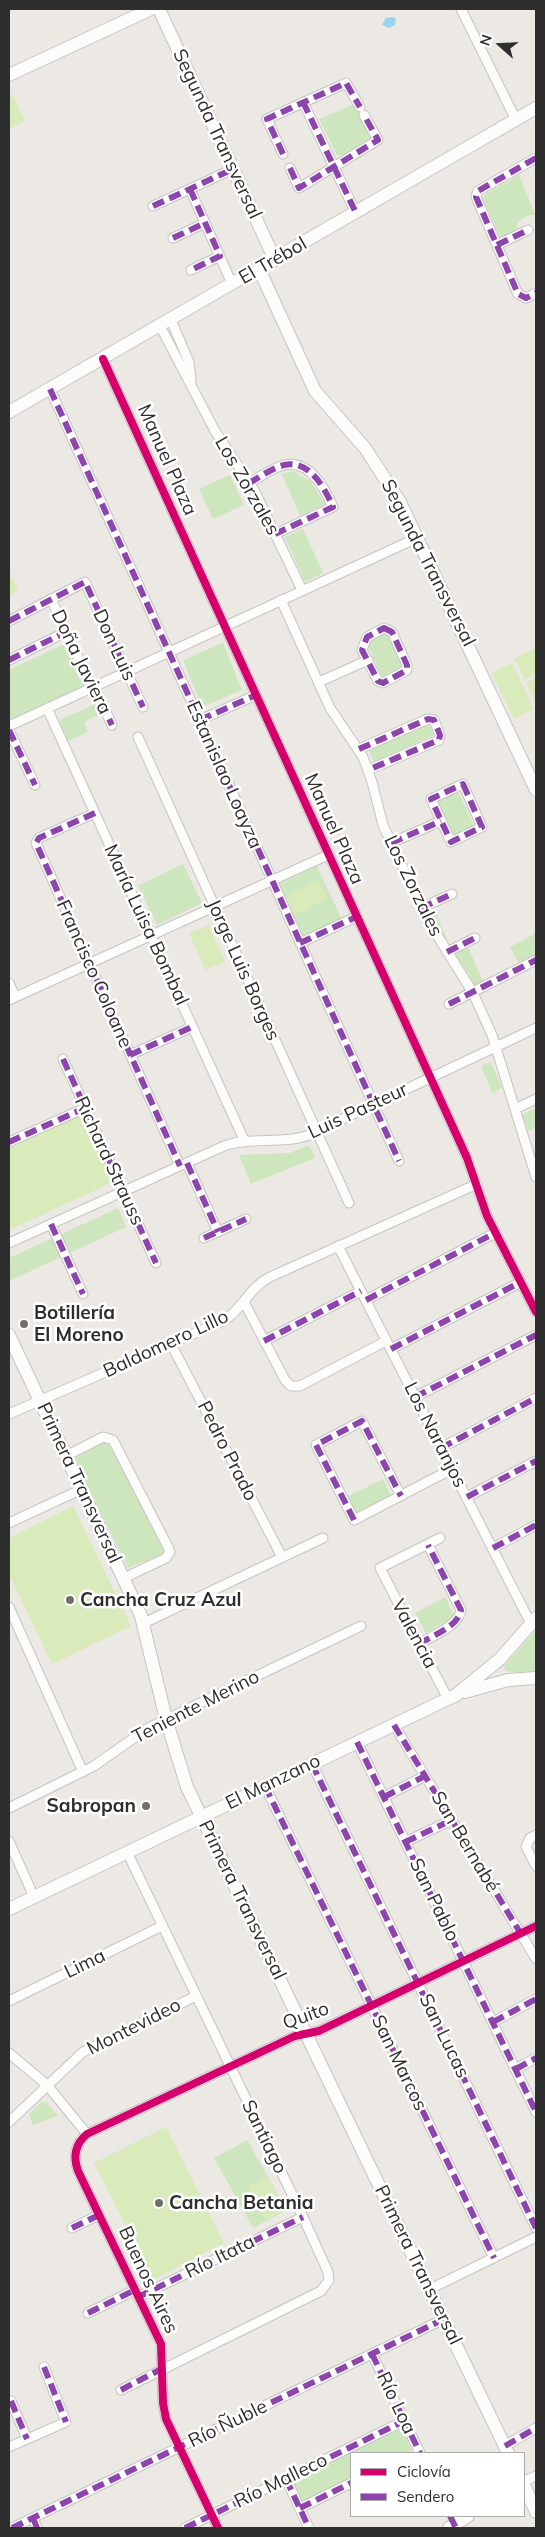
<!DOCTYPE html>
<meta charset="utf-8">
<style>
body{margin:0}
#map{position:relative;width:545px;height:2537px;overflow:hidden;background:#ece8e4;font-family:Mulish,sans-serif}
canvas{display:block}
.frame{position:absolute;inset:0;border:10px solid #2e2e2e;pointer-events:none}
.legend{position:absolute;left:350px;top:2452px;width:175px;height:65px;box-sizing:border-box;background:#fff;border:1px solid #ababab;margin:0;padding:6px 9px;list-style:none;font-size:15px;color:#2e2e2e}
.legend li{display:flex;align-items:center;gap:10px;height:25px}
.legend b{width:25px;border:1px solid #ababab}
.north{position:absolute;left:475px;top:20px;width:50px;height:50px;-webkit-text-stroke:4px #fff;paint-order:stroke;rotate:289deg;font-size:14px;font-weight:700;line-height:20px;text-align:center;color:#2e2e2e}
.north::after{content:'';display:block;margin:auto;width:18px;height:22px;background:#2e2e2e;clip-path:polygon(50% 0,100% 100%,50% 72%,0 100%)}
</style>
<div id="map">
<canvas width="545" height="2537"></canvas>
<div class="frame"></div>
<ul class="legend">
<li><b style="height:6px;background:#d6006c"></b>Ciclovía</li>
<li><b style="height:6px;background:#8e44ad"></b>Sendero</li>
</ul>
<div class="north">N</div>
</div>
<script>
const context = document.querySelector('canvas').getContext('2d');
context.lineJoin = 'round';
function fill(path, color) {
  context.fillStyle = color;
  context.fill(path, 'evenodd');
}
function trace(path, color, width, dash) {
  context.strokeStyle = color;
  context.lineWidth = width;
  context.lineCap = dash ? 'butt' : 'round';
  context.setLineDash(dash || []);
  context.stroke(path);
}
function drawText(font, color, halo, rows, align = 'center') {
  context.font = font + ' Mulish,sans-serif';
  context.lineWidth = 5;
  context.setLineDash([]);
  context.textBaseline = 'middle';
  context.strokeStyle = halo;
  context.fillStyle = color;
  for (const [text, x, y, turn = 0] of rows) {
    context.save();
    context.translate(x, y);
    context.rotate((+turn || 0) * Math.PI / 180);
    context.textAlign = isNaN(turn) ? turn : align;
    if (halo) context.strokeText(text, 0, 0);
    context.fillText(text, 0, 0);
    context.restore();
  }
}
fill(new Path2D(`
 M355,104L375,138L344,155H337L319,119Z
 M519,175L535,215C526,215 523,217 517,224V232L501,238L483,199L485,194Z
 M293,471L310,481L325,504L300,516L282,474Z
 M230,475L244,505L213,519L199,489Z
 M303,529L323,573L305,582L285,537Z
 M388,631L406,669L384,680L366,642Z
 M223,643L242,690L202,707L183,660Z
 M64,644L84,686L12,721L9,715V670Z
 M98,703L102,713L84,722L88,732L68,741L59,720Z
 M427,721L434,735L374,762L367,748Z
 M458,791L474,826L454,836L437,800Z
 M183,864L202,903L157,925L138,886Z
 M317,866L342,920L303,938L279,884Z
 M434,909L449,945L440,935L427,912Z
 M536,933V958L520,966L510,947Z
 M468,947L484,984L476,988L467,971L454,955Z
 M491,1062L502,1088L492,1093L481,1066Z
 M536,1108V1128L529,1131L522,1115Z
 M309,1145L315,1158L251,1184L239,1155L290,1153Z
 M118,1208L126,1227L9,1281V1258Z
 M106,1442L112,1445L163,1547V1554L128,1568L74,1459Z
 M383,1479L392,1498L356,1516L347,1497Z
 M445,1597L455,1617L426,1633L415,1613Z
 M536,1630V1673L506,1671L504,1666Z
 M41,2102L47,2103L58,2116L33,2125L29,2114Z
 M247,2140L287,2210L253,2228L214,2158Z
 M401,2427L412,2451L407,2453H351V2481L305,2504L300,2503L290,2483L292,2479Z`), '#cee6be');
fill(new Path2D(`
 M12,94L25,121L9,129V96Z
 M9,572L18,590L9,595Z
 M536,647V673L525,679L514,659Z
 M512,663L534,709L514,719L491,673Z
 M536,678V702L526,683Z
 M318,880L327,899L293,916L284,897Z
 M209,925L225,962L205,970L189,933Z
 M82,1114L113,1182L9,1230V1148Z
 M73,1506L131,1626L52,1664L9,1574V1538Z
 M166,2127L224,2243L153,2280L94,2163Z
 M269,2177L285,2210L265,2220L249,2186Z`), '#d9eabb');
fill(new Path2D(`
 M392,17L396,18L395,25L389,28L382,25L386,18Z`), '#99d6ec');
const street = new Path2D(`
 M461,9L516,120
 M303,102L356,213
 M283,154L267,119L346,83L360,107
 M536,158L478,191L476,197L518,294L526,298L536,293
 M290,168L299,188L378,140L364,115
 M190,189L232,284
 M153,206L233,169
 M173,238L205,223
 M497,245L528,230
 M191,270L220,256
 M171,320L189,362L191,380
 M160,326L215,431L254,490L302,590
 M103,359L467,1158L487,1216L536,1312
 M50,389L399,1161
 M249,483C260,477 272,468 284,465C310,459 325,489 333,507L275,534
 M51,599L87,677L99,697L112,725
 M281,600L330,708L363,757L372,782L383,825L427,919L473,993L492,1035L536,1177
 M9,621L85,582L143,707
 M384,628L392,632L407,665V670L383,683L378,681L362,650L367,637Z
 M9,660L66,632
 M319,682L368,660
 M47,708L245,1142
 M200,720L256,695
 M9,726L419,537
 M9,730L35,785
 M138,737L349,1203
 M359,749L428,719L434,720L440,735L439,740L368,770
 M463,784L482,827L451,842L431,799Z
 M95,813L39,838L36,843L180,1166
 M391,843L441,821
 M421,908L452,894
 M300,943L356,917
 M447,952L475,938
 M9,983L15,997
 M9,1000L328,855
 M449,1004L536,960
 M130,1055L192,1027
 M63,1059L156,1263
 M515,1109L536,1099
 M9,1142L85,1108
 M187,1163L218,1232
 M51,1224L83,1294
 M204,1238L246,1219
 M9,1243L224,1146C251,1136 282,1145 309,1135L536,1028
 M338,1246L531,1624
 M366,1300L495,1233
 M244,1302L285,1380L291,1386H300L386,1341
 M264,1341L361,1291
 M171,1344L282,1557
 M391,1349L521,1282
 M415,1397L536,1335
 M9,1414L225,1320C243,1308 250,1287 270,1277L477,1184
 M441,1448L536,1398
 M66,1456L103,1437L113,1440L168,1547L170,1552L166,1558L124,1578
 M401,1496L362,1421L316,1445L354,1520L452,1469
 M467,1497L536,1461
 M9,1523L82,1489
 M440,1538L380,1568L448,1699
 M493,1548L536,1525
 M9,1607L83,1772
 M144,1623L323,1538
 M419,1644C433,1635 458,1627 461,1610L428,1545
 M394,1725L536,1959
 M357,1742L536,2112
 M312,1764L536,2228
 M265,1786L494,2258
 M384,1797L425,1776
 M9,1808L94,1766L148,1728L361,1626
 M536,1835L530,1838L526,1847L536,1866
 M9,1841L34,1897
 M405,1842L452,1820
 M9,2001L162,1926
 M493,2022L536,1999
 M9,2053L47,2085L87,2134
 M516,2069L536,2058
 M9,2122L83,2052L196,1996
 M72,2228L99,2215
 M430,2289L536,2237
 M138,2297L303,2217
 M88,2313L135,2290
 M372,2354L420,2453
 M121,2390L321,2291L329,2280L328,2272L303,2217L127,1852
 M11,2401L27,2439
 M505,2446L536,2428
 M9,2447L66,2422L44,2367
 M286,2479L309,2528
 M524,2481L536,2476
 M300,2508L351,2483
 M33,2518L37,2528
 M12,2528L444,2319
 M185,2528L404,2421
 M218,2528L166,2419L163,2403L161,2344L78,2171C73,2157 75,2144 87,2134L295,2036L319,2031L536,1926`);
const secondary = new Path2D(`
 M159,9L275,260
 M9,75L151,9
 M259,269L315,391L365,448L400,502L536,790
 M9,412L536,108
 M9,1335L141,1616L166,1719L187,1787L508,2453
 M465,1692L508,1680L536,1678
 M9,1909L456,1695L500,1659L536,1618
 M524,2485L536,2512
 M449,2528L468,2516`);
trace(street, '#c5c4c5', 11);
trace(secondary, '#c5c4c5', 14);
trace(street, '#fcfcfb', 9);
trace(secondary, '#fcfcfb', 12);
trace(new Path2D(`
 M303,102L356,213
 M283,154L267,119L346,83L360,107
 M536,158L478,191L476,197L518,294L526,298L536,293
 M290,168L299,188L378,140L364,115
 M190,189L220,256L191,270
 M153,206L233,169
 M173,238L205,223
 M497,245L528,230
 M50,389L399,1161
 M249,483C260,477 272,468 284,465C310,459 325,489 333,507L275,534
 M9,621L85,582L143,707
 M384,628L392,632L407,665V670L383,683L378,681L362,650L367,637Z
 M9,660L66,632
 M93,687L112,725
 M200,720L256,695
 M9,730L35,785
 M359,749L428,719L434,720L440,735L439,740L368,770
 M463,784L482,827L451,842L431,799Z
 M95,813L39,838L36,843L180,1166
 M391,843L441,821
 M421,908L452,894
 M300,943L356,917
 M447,952L475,938
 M449,1004L536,960
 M130,1055L192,1027
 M63,1059L156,1263
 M9,1142L85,1108
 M187,1163L218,1232
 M51,1224L83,1294
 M204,1238L246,1219
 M366,1300L495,1233
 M264,1341L361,1291
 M391,1349L521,1282
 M415,1397L536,1335
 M441,1448L536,1398
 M467,1497L536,1461
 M354,1520L316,1445L362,1421L401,1496
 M493,1548L536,1525
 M419,1644C433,1635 458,1627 461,1610L428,1545
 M394,1725L521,1934
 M357,1742L536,2112
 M312,1764L536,2228
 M265,1786L494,2258
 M384,1797L425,1776
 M405,1842L452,1820
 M493,2022L536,1999
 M516,2069L536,2058
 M72,2228L99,2215
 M138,2297L303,2217
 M88,2313L135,2290
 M372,2354L420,2453
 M44,2367L66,2422
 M121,2390L163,2368
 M11,2401L27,2439
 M505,2446L536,2428
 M286,2479L309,2528
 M300,2508L351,2483
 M450,2516L456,2528
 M33,2518L37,2528
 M12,2528L444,2319
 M185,2528L404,2421`), '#8e44ad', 6, [12, 6]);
trace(new Path2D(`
 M103,359L467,1158L487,1216L536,1312
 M218,2528L166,2419L163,2403L161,2344L78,2171C73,2157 75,2144 87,2134L295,2036L319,2031L536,1926`), '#d6006c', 8);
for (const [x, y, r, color] of [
 [24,1324,5,"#706f6e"],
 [70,1600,5,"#706f6e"],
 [146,1806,5,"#706f6e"],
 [159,2203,5,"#706f6e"]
]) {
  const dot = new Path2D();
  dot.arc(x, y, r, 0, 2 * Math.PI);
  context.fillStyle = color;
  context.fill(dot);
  trace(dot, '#fff', 2);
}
drawText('19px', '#2e2e2e', '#fff', [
 ["Segunda Transversal",217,134,65],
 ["El Trébol",273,261,-30],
 ["Manuel Plaza",167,460,66],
 ["Los Zorzales",247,486,60],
 ["Segunda Transversal",428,563,63],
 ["Don Luis",114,645,65],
 ["Doña Javiera",81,662,64],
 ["Estanislao Loayza",224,775,66],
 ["Manuel Plaza",334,829,66],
 ["Los Zorzales",413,886,64],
 ["María Luisa Bombal",146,925,65],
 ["Jorge Luis Borges",243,970,66],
 ["Francisco Coloane",94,974,66],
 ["Luis Pasteur",358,1111,-25],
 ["Richard Strauss",109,1161,65],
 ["Baldomero Lillo",166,1344,-25],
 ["Los Naranjos",435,1435,63],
 ["Pedro Prado",227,1451,63],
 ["Primera Transversal",79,1483,65],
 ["Valencia",414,1634,62],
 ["Teniente Merino",196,1707,-27],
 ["El Manzano",273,1782,-26],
 ["San Bernabé",465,1842,59],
 ["Primera Transversal",242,1900,64],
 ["San Pablo",434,1900,64],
 ["Lima",85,1964,-26],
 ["Quito",306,2016,-20],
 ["Montevideo",134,2027,-27],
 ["San Lucas",444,2036,64],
 ["San Marcos",399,2063,64],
 ["Santiago",264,2137,64],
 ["Río Itata",220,2257,-26],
 ["Primera Transversal",418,2265,64],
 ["Buenos Aires",148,2280,65],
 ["Río Loa",396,2403,64],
 ["Río Ñuble",228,2424,-26],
 ["Río Malleco",281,2481,-26]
]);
drawText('bold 19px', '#2e2e2e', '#fff', [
 ["Botillería",34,1313],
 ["El Moreno",34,1335],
 ["Cancha Cruz Azul",80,1600],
 ["Sabropan",136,1806,"right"],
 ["Cancha Betania",169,2203]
], 'left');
</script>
